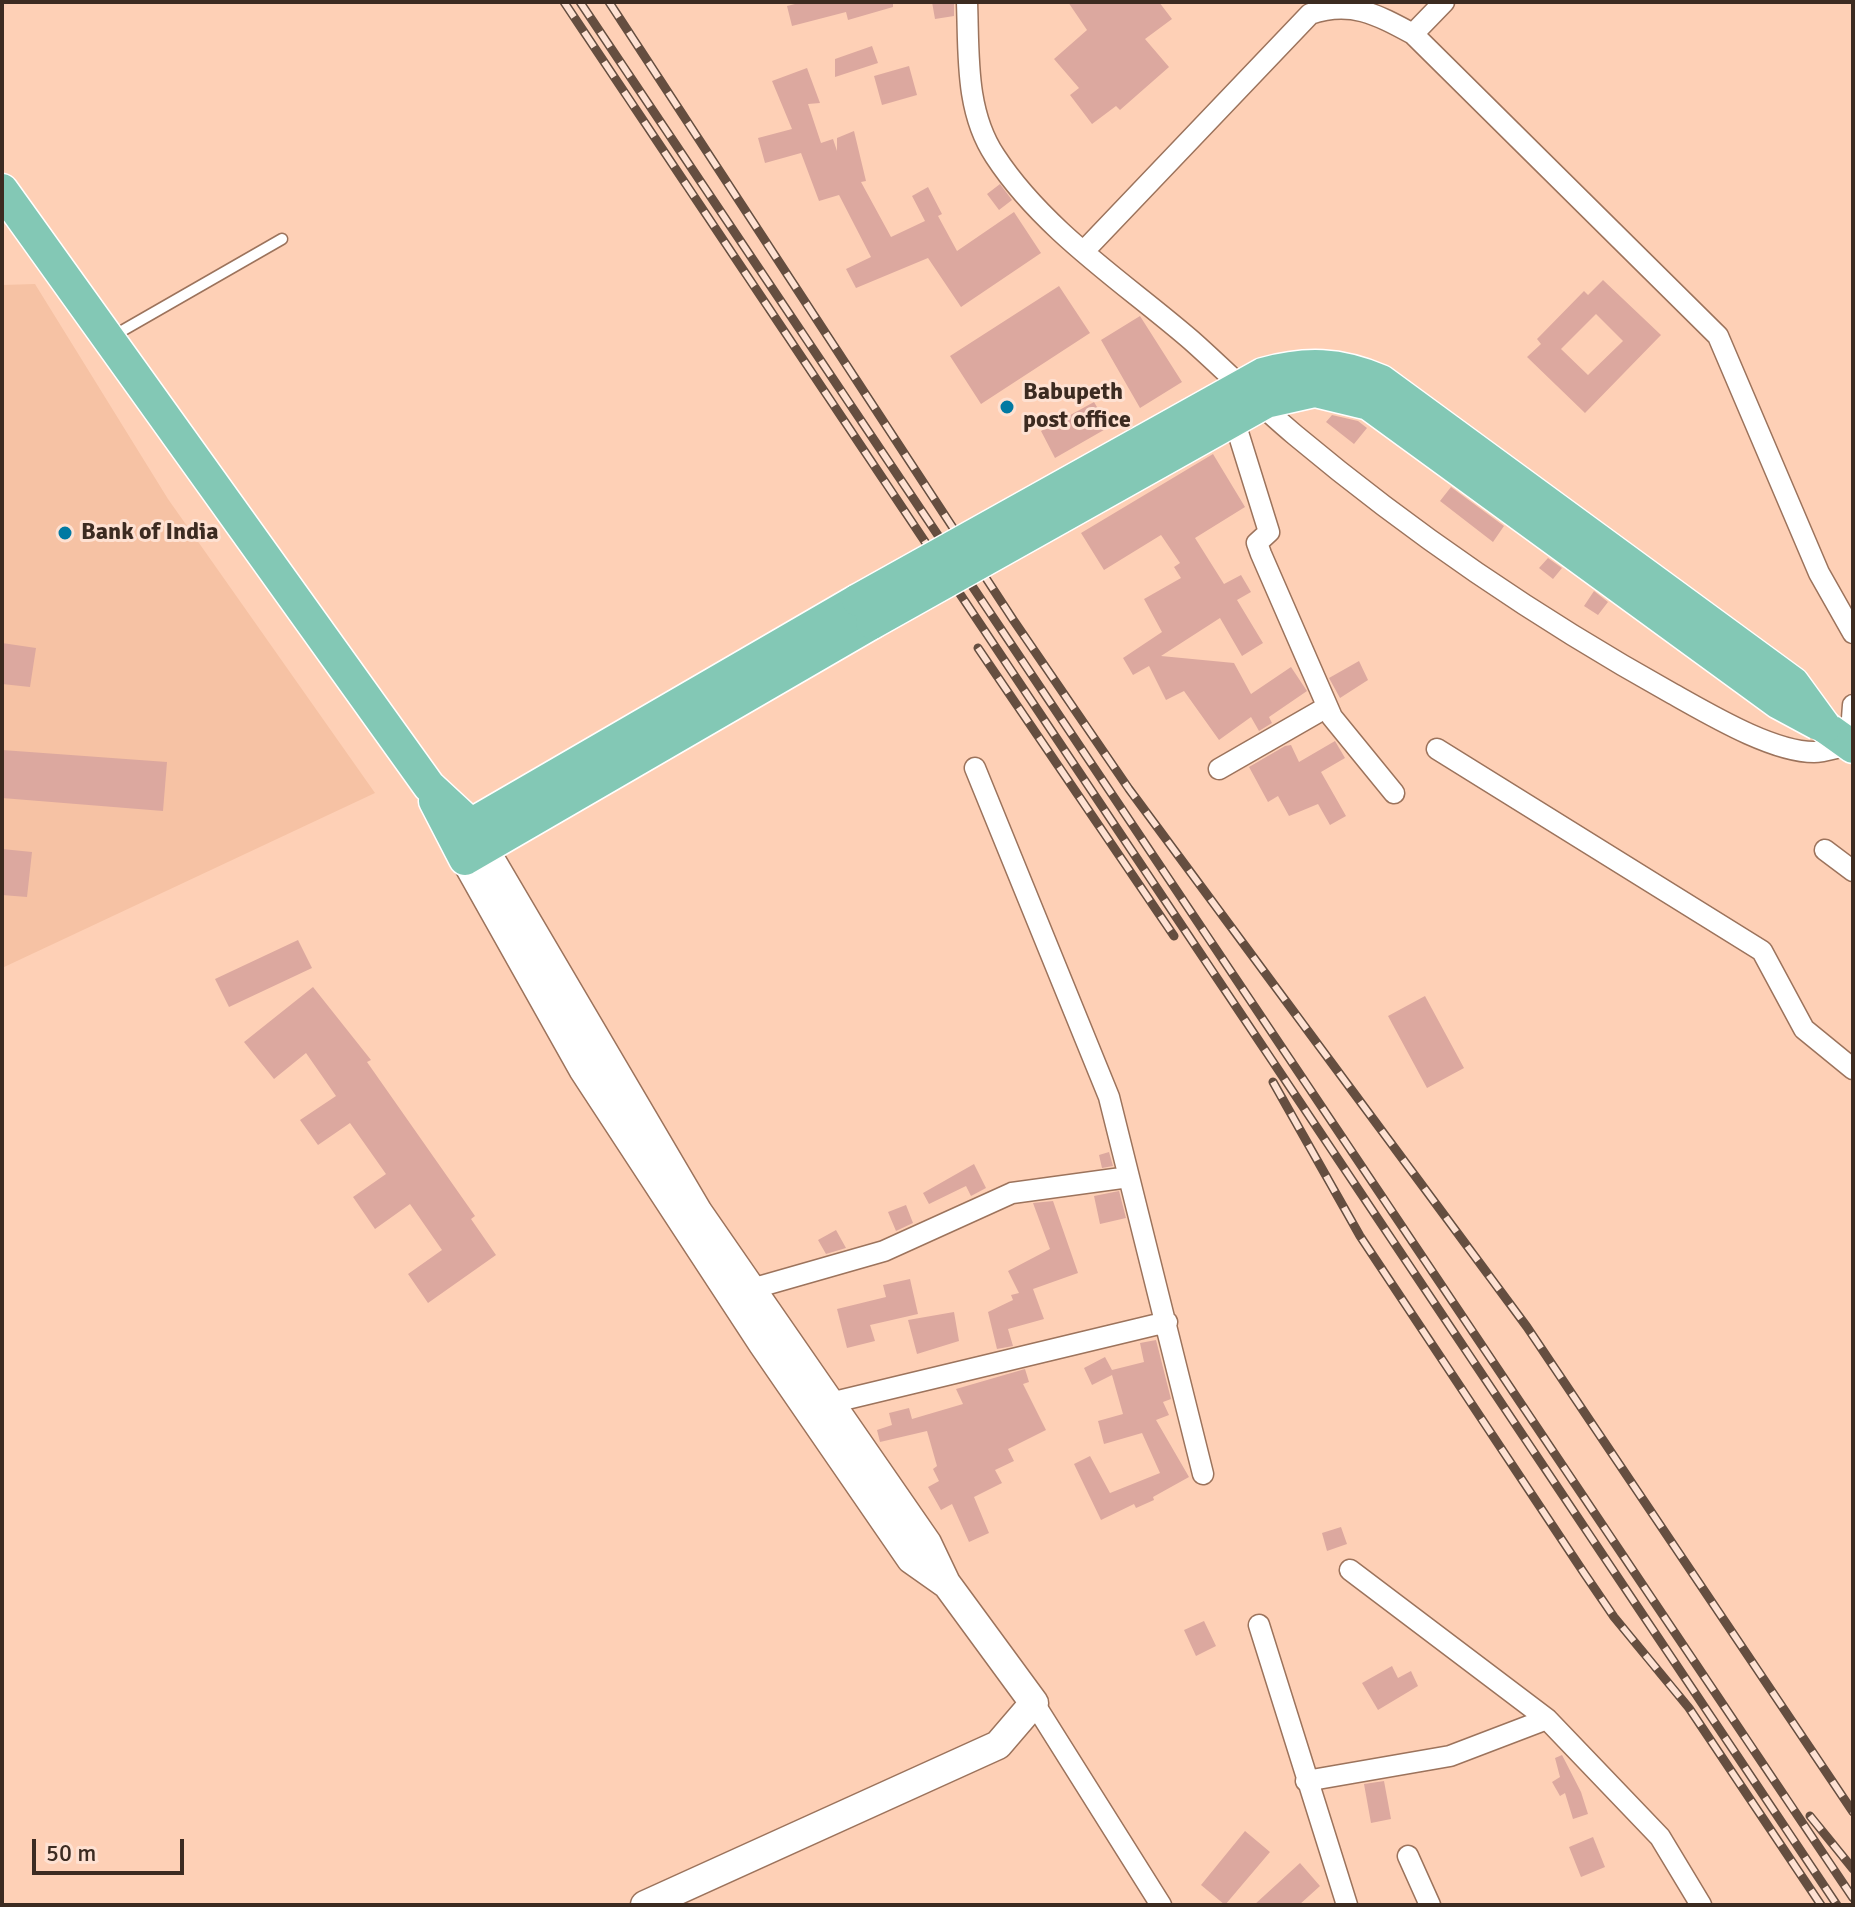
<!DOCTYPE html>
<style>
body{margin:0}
#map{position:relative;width:1855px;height:1907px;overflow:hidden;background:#fed0b6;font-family:Signika,sans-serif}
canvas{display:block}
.frame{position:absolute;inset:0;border:4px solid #3c2b21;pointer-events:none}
.scale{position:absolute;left:32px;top:1839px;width:152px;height:36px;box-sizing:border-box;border:4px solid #3c2b21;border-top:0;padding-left:10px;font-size:24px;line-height:28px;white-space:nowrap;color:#3c2b21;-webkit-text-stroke:6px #fee1d2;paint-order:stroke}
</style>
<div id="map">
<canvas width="1855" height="1907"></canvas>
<div class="frame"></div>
<div class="scale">50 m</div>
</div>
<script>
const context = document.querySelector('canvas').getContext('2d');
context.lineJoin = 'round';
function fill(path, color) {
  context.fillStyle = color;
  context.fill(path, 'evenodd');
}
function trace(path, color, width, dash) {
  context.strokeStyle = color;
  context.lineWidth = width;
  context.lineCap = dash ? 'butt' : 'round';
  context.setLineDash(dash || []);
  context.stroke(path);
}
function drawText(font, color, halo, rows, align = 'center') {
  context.font = font + ' Signika,sans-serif';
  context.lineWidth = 6;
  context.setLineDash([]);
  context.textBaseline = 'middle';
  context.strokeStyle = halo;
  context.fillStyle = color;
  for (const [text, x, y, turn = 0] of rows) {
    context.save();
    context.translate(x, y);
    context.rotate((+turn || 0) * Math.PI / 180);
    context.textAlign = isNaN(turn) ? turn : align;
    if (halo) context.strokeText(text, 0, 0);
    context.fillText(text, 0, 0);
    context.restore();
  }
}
fill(new Path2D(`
 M35,284L168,499L375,793L2,968V285Z`), '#f6c2a4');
fill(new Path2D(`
 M803,2H893V7L848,20L846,12L792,26L787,6Z
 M932,2H954V16L935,19Z
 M1068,2H1159L1172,19L1145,39L1169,67L1120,110L1116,106L1092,124L1070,95L1079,88L1054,59L1087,30Z
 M872,46L878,63L835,77V59Z
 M909,66L917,95L882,105L874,76Z
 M807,68L820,103L808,104L821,143L833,139L837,151V138L854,131L866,181L861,182L891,237L925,221L912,196L928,187L942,214L938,216L957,251L1014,212L1041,253L961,307L928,258L856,288L846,269L871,257L839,195L819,201L801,153L765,163L758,138L792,129L772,81Z
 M1000,184L1012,200L999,210L987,194Z
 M1603,280L1661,335L1585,413L1527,357L1541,344L1537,339L1584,291L1588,295ZM1596,314L1623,341L1588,375L1561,349Z
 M1059,286L1090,333L981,404L950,356Z
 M1140,316L1182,382L1140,408L1101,340Z
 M1094,402L1109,427L1055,458L1041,431Z
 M1332,415L1358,421L1367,428L1354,444L1326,422Z
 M1213,454L1245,507L1195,538L1224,584L1241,575L1251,592L1237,600L1263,643L1242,656L1220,618L1161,656L1234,663L1251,694L1291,667L1307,691L1269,717L1272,723L1259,731L1251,717L1219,740L1184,691L1166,700L1149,666L1133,675L1123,658L1162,632L1144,599L1181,578L1174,567L1180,563L1161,535L1104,570L1081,533Z
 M1451,487L1504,526L1493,542L1440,501Z
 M1548,558L1562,568L1553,579L1539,568Z
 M1594,591L1608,602L1598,615L1584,606Z
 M2,643L36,648L30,687L2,684Z
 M1359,661L1368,680L1340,698L1329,678Z
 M1335,741L1345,758L1321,772L1346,816L1330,825L1318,804L1289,816L1278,796L1268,802L1249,767L1285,746L1291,745L1299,762Z
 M2,750L167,762L163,811L2,798Z
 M2,849L32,852L27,897L2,895Z
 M298,940L312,968L229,1007L215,979Z
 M313,987L371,1060L367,1062L475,1216L471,1219L496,1255L428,1303L408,1274L442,1250L410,1204L375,1229L353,1197L386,1174L350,1123L318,1145L300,1120L336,1096L306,1053L274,1079L244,1042Z
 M1425,996L1464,1068L1427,1088L1388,1016Z
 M1109,1152L1113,1166L1102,1168L1099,1155Z
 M974,1164L986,1188L971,1196L966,1186L929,1204L923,1193Z
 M1119,1191L1126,1218L1100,1224L1094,1196Z
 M1053,1201L1078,1273L1033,1289L1044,1319L1008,1329L1013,1346L997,1349L988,1312L1013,1300L1011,1295L1019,1293L1008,1271L1050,1249L1033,1203Z
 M906,1205L913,1223L896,1231L888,1212Z
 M836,1230L846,1248L826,1254L818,1240Z
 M910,1279L918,1314L870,1325L875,1341L847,1348L837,1309L886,1297L883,1285Z
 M954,1312L959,1341L917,1354L908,1320Z
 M1156,1340L1171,1399L1163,1402L1169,1415L1156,1420L1189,1477L1153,1497L1154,1500L1136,1508L1134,1504L1101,1520L1074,1464L1090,1456L1110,1493L1160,1473L1142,1433L1104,1444L1098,1421L1123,1414L1112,1375L1092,1385L1084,1368L1105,1357L1112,1370L1144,1362L1140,1343Z
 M1025,1369L1029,1382L1023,1384L1046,1430L1008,1449L1014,1461L995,1470L1002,1483L974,1497L989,1533L969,1542L952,1504L941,1510L928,1487L939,1481L933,1469L937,1466L927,1431L880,1442L877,1430L892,1425L889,1413L909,1408L912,1419L963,1404L956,1389Z
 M1341,1527L1347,1544L1327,1551L1322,1533Z
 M1204,1621L1216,1646L1196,1656L1184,1630Z
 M1392,1666L1398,1678L1411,1671L1418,1686L1378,1710L1362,1683Z
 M1562,1755L1581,1792L1588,1814L1573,1819L1565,1793L1560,1796L1552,1782L1560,1777L1555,1758Z
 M1384,1781L1391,1819L1371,1823L1364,1784Z
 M1245,1831L1270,1852L1225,1905L1201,1885Z
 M1593,1837L1605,1867L1581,1877L1569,1847Z
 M1300,1863L1320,1886L1299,1905H1254Z`), '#dca89f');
const lane = new Path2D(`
 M113,336L282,239`);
const street = new Path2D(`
 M967,2C969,54 965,111 995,156C1044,231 1125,283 1191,340C1226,371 1259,405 1295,435C1412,533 1540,620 1673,694C1709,714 1772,752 1814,752C1825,752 1838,747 1850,745L1853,705
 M1413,34L1444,2
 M1084,251L1310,14C1350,0 1376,14 1413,34L1718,336L1819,573L1853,633
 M1231,410L1269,532L1257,543L1261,554L1332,717L1394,793
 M1437,749L1762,951L1804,1029L1853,1069
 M975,768L1109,1097L1203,1474
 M1219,769L1327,707
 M1825,850L1853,871
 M751,1289L884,1251L1012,1193L1129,1177
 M830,1403L1167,1322
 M1350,1570L1547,1719L1660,1837L1701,1905
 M1259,1625L1347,1905
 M1034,1703L1161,1905
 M1306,1781L1450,1756L1547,1719
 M1408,1856L1430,1905`);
const secondary = new Path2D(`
 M472,828L698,1212L927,1543L946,1583L1034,1703L998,1745L645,1905
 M465,859L583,1069L763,1344L911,1559L945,1583`);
const primary = new Path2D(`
 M2,190L429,786L470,824
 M1825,727L1853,747
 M435,801L465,859L872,623
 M453,835L858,600`);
trace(lane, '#9c735c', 13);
trace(street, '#9c735c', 23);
trace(secondary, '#9c735c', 31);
trace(primary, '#fff', 35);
trace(lane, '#fff', 10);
trace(street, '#fff', 20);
trace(secondary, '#fff', 28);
trace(primary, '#83c8b5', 32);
const rail = new Path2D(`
 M564,2L1837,1905
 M580,2L1853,1898
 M609,2L1014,621L1129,789L1527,1327L1853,1812
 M978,648L1174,936
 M1273,1082L1360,1236L1584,1573L1614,1617L1689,1708L1821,1905
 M1810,1816L1853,1869`);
trace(rail, '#654e40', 9);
trace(rail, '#fee1d2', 6, [18]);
const primaryBridge = new Path2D(`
 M858,600L1263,374C1306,362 1339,363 1381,381L1793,683L1825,727
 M872,623L1266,402L1315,391L1369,404L1779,703L1818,724`);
trace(primaryBridge, '#fff', 35, []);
trace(primaryBridge, '#83c8b5', 32);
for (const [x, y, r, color] of [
 [1007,407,8,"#0179a2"],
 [65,533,8,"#0179a2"]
]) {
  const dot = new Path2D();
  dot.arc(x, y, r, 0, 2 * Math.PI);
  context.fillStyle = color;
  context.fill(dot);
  trace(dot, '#fee1d2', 3);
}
drawText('bold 24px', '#3c2b21', '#fee1d2', [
 ["Babupeth",1023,393],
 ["post office",1023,421],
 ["Bank of India",81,533]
], 'left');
</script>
